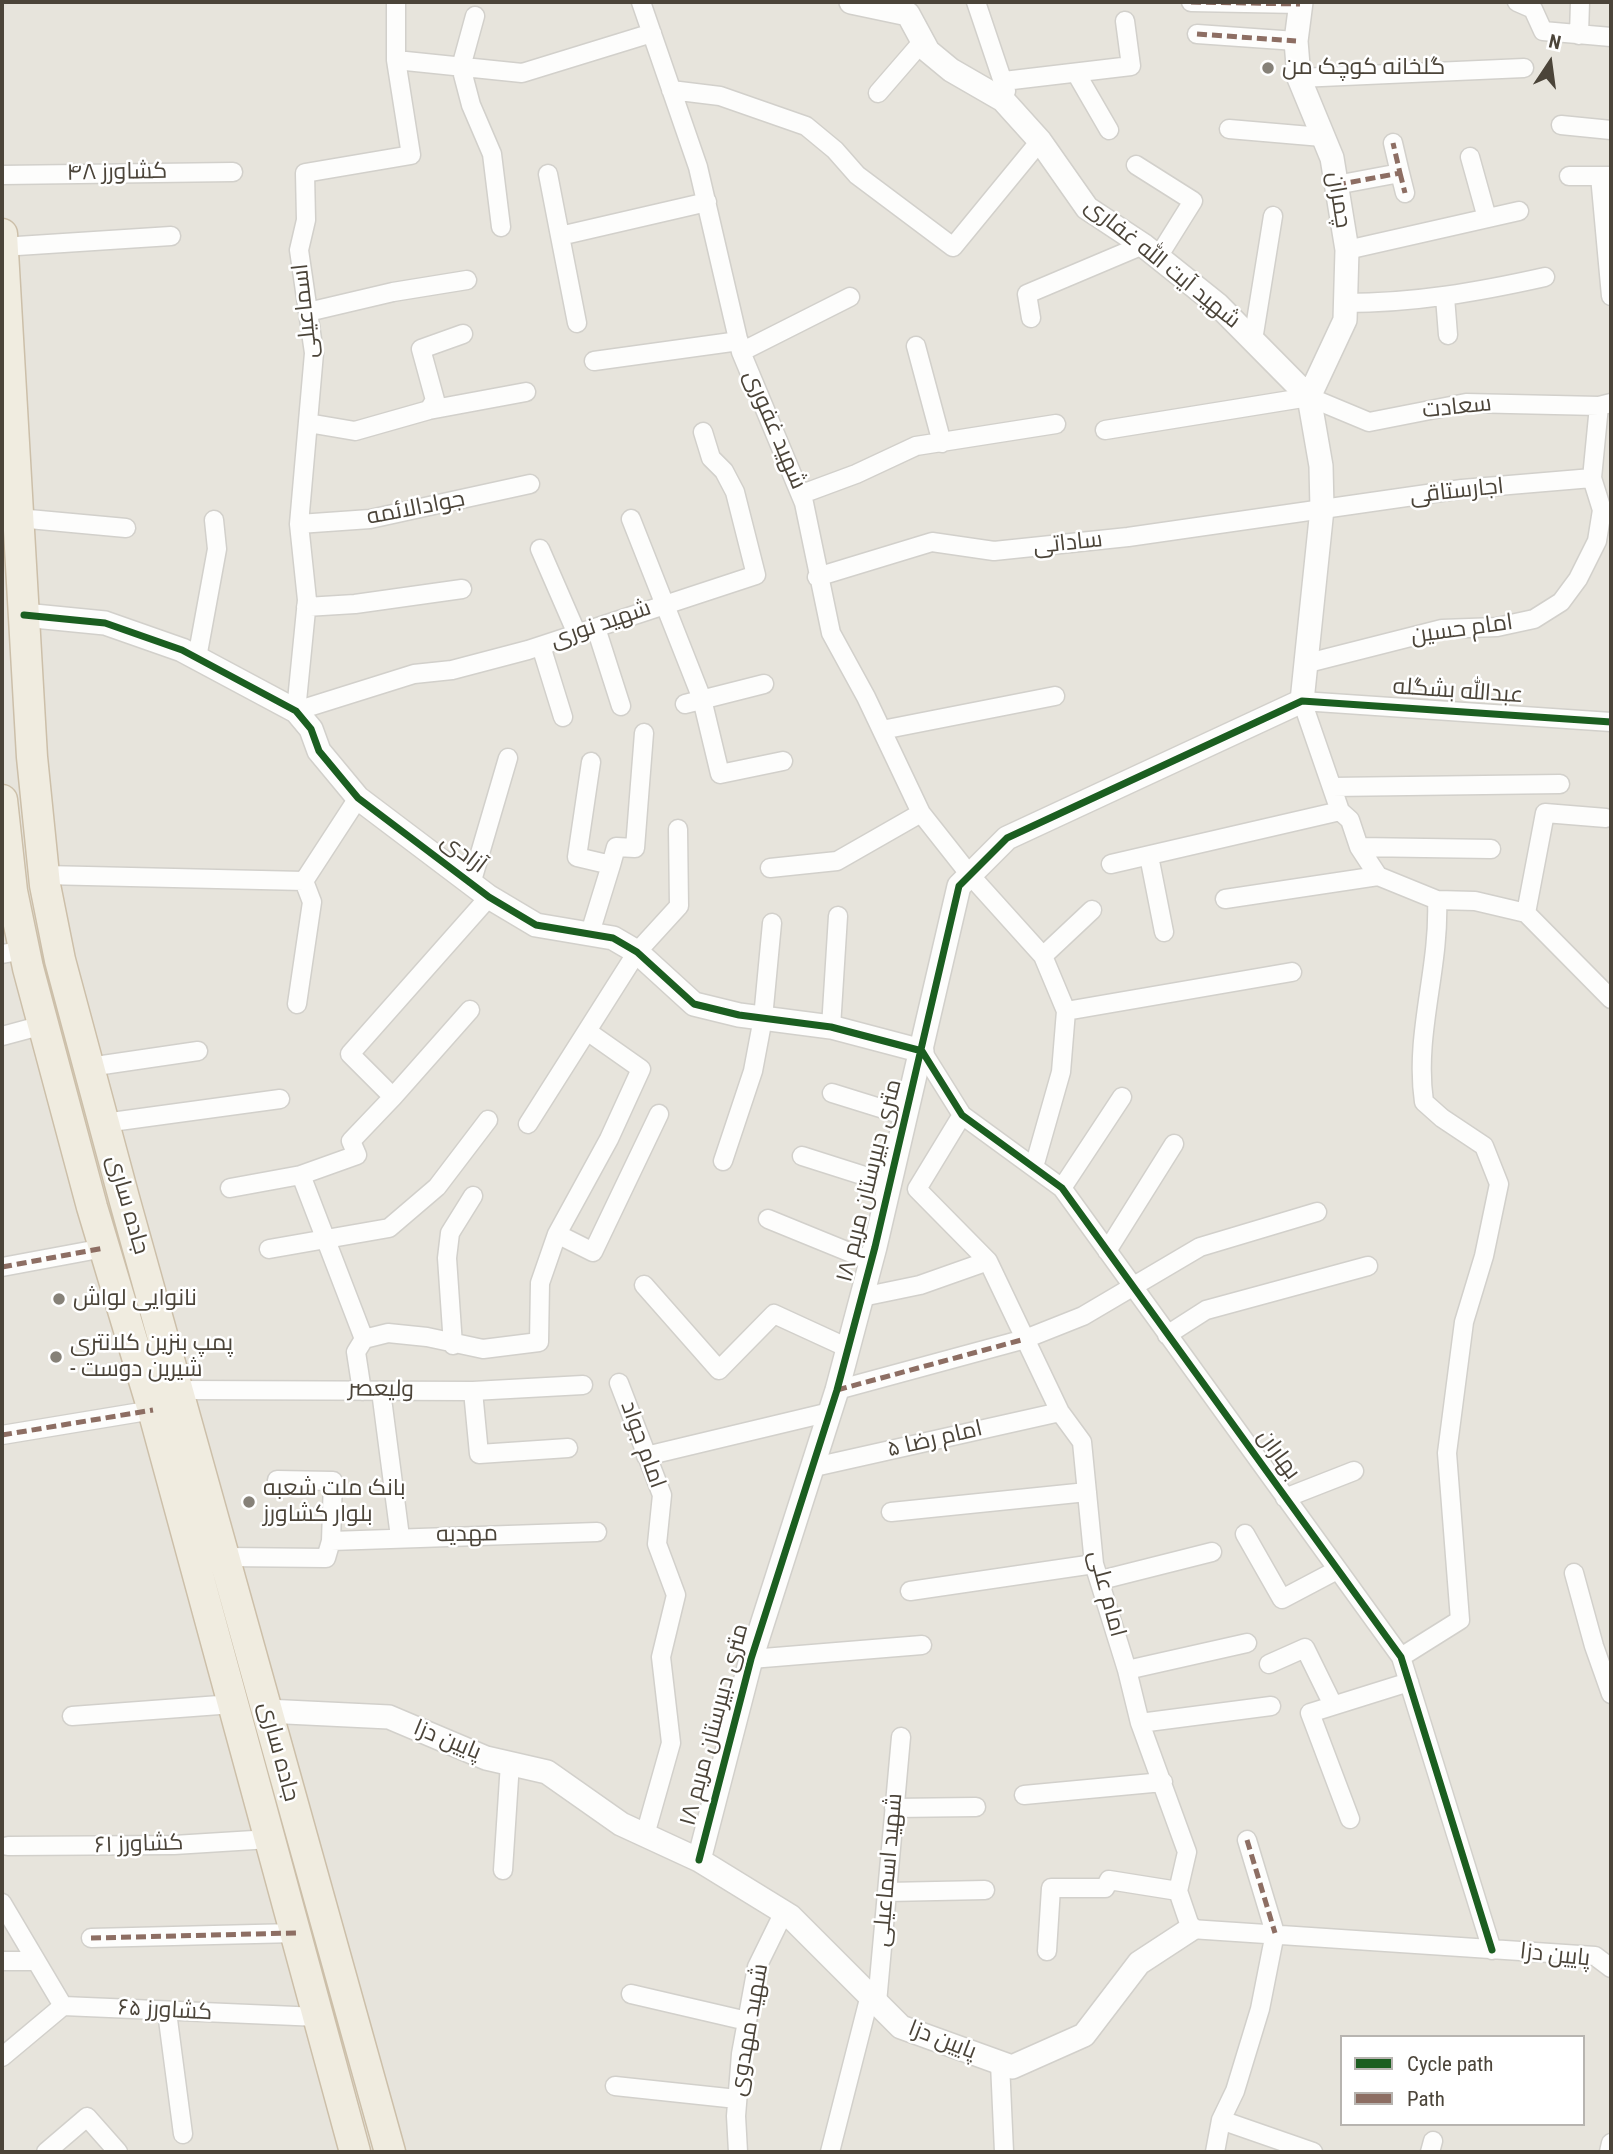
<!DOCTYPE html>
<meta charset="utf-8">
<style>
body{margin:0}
#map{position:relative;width:1613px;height:2154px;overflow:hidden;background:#f4f2ee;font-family:"Roboto Condensed",sans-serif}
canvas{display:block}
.frame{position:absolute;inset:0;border:4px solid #4b4439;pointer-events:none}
.legend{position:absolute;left:1340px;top:2035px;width:245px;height:91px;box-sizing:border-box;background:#fff;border:2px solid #b7b4b0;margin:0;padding:9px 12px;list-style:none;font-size:21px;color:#4b4439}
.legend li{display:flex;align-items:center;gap:14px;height:35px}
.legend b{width:35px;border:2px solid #b7b4b0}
.north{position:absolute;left:1515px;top:28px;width:70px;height:70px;-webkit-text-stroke:5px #fff;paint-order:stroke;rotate:13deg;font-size:19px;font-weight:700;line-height:28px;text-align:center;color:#4b4439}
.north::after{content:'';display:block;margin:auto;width:24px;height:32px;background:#4b4439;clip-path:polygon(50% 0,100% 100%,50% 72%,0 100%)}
</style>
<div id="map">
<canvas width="1613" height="2154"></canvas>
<div class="frame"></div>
<ul class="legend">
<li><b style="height:9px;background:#1b5e20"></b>Cycle path</li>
<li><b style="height:9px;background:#8d6e63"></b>Path</li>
</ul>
<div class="north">N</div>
</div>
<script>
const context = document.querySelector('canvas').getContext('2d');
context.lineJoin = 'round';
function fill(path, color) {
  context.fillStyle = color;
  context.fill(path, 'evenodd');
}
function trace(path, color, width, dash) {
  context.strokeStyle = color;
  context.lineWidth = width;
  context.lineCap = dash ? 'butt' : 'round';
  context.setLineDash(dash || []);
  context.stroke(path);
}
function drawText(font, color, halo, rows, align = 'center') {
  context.font = font + ' "Roboto Condensed",Cairo,sans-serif';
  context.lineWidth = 5;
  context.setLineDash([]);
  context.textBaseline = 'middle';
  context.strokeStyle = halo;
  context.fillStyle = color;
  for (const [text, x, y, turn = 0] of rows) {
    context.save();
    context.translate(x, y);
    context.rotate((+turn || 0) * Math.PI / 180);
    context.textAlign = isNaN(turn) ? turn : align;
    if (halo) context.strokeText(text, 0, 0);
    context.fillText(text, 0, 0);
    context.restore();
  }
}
fill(new Path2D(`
 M2,2H1611V2152H2ZM1342,2037H1583V2124H1342Z`), '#e7e4dc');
const minor = new Path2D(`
 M396,2V60L411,155L305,173L306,220L299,250L314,353L299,524L307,600L296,711L414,674L452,670L528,650L756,575L735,492L724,471L711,458L703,432
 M641,2L698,167L741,352L804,503L831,633L866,697L921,813L970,875L1043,956L1066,1011L1061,1072L1034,1167
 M976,2L1006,91
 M1191,2L1300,4
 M1517,2L1533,9L1543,31L1611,37
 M475,16L461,67L471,105L492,154L501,227
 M1197,34L1296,41
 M1579,35L1580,2
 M396,60L522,73L652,33
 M1076,73L1109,130
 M1299,78L1524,68
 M1004,81L1131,66L1125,21
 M671,90L720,96L806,126L835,150L857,175L953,247L1040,141
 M878,93L923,41
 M1561,125L1611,130
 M1229,129L1322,137
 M1470,157L1487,218
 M1136,165L1193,201L1158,257
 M1400,173L1405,193
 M548,174L560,236
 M2,175L233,172
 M1569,176H1611
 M1600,176L1611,296
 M1336,185L1400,173L1393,143
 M2,247L171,236
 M1347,250L1519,211
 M1445,297L1448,335
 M1345,303C1414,303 1478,292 1545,277
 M308,312L393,292L467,280
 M1031,318L1027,294L1143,245
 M577,323L560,236L707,202
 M1253,340L1273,216
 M916,346L942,443
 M741,352L850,297
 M594,361L739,341
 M429,410L526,392
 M308,423L355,431L429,410L435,400L421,349L463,334
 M1105,430L1309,397L1369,422L1466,403L1599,406L1611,403
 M802,494L856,474L916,446L1056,424
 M18,518L126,528
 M631,519L702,699L720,774L783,761
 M299,524L370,519L530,484
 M540,549L577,634
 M817,577L932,542L994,551L1128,537L1462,489L1592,478
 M306,607L355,604L462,589
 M596,628L621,706
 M541,646L563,717
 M197,658L217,549L214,520
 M1308,663L1442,629L1497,627L1534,619L1561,602L1578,579L1597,541L1602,510L1592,478L1599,406
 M685,704L764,684
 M1611,722L1302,701L1340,811L1350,820L1359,847L1378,876L1437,900L1475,901L1526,913L1611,999
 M882,730L1055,696
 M1332,787L1560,784
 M1359,847L1491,849
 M1149,856L1164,932
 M1111,864L1340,811
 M611,865L616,847L635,848L644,733
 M770,868L837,861L921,813
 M44,875L304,881L358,798
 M471,884L508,758
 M1225,899L1378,876
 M1526,913L1545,813L1606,818
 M590,933L611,865L577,857L591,762
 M2,954L24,950
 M1043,956L1092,910
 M297,1004L312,902L304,881
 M1066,1011L1292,972
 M831,1027L838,916
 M2,1036L43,1025
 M922,1051L962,1115L1062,1188L1401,1657L1492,1950
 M89,1067L198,1051
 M832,1093L906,1116
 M393,1097L470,1010
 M962,1115L917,1189L988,1261L1060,1412L1082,1442L1094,1564L1127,1670L1140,1723L1187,1852L1178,1891L1191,1929L1595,1956L1611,1968
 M104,1123L280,1099
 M528,1124L637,952L679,906L678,829
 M802,1156L890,1184
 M723,1161L753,1071L763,1018L772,923
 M230,1188L301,1175
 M1062,1188L1122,1097
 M768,1219L871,1261
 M557,1234L593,1252L659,1114
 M269,1249L389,1228L437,1187L488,1120
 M1107,1251L1174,1144
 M2,1267L104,1248
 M644,1285L719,1370L774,1314L848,1348
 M862,1297L920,1285L988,1261
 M1167,1335L1206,1310L1368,1266
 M364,1339L388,1333L427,1337L483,1349L539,1342L540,1283L557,1234L609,1139L641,1069L587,1031
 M453,1345L447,1258L450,1233L473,1196
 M619,1383L662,1495L657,1544L676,1595L661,1657L671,1743L645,1835
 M179,1390L473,1391L583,1385
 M837,1390L1025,1339L1083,1316L1200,1247L1317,1212
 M362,1391L356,1352L364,1339L301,1175L357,1155L351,1141L393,1097L350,1054L489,897
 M381,1391L400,1537
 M473,1391L479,1454L568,1448
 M2,1435L153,1410
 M646,1456L830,1412
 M810,1468L1060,1412
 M277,1480L333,1481L331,1541
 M1285,1498L1354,1471
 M891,1512L1087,1492
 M1245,1534L1282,1599L1337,1570
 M226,1557L326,1558L331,1541L597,1532
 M1574,1573L1594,1646L1611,1694
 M1101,1580L1212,1552
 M910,1591L1094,1564
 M1401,1657L1460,1620L1447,1453L1464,1322L1484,1256L1499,1184L1484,1146L1442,1118L1424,1102C1414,1034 1440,969 1437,900
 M751,1659L922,1645
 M1269,1664L1305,1648L1333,1705
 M1127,1670L1247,1643
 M72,1716L233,1704
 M1140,1723L1271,1706
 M1024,1795L1163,1782
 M894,1808L976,1807
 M1350,1819L1310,1713L1409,1682
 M8,1846L174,1845L270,1839
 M503,1870L510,1763
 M887,1892L985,1890
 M2,1903L63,2006L319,2017
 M91,1938L296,1933
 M1047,1951L1051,1888H1105L1109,1880L1178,1891
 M2,1961H36
 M631,1994L747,2021
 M877,2003L901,1737
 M167,2012L183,2134
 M2,2057L63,2006
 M1000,2063L1004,2152
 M615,2086L737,2099
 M1221,2120L1313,2152
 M46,2152L87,2117L118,2152
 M738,2152L736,2116L741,2054L757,1967L784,1912
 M830,2152L870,1995
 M1215,2152L1221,2120L1235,2091L1260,2009L1275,1933L1247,1840
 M1430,2152L1433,2141
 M1609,2152L1611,2143`);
const tertiary = new Path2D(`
 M1301,2L1296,41L1299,78L1332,158L1347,250L1345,320L1309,397
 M24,615L105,623L182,650L296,711L311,729L319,751L358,798L489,897L536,925L613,938L637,952L694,1004L739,1015L831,1027L922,1051
 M266,1711L389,1717L486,1758L547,1772L621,1824L699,1860L790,1916L901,2027L1012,2067L1084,2035L1139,1963L1191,1929
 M699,1860L751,1659L837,1390L875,1247L959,886L1007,838L1302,701L1322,509L1321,466L1309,397L1218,305L1143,245L1087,208L1040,141L1003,100L951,70L928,51L908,14L851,2`);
const trunk = new Path2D(`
 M2,234L32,757L45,885L60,960L124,1198L390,2152
 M2,800L12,891L28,968L92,1207L153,1410L355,2152`);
trace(minor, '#d2d0cb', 21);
trace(tertiary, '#d2d0cb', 26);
trace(trunk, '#ccbfa9', 33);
trace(minor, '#fdfdfc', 18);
trace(tertiary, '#fdfdfc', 23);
trace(trunk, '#f0ece0', 30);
trace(new Path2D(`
 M1191,2L1300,4
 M1197,34L1296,41
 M1400,173L1405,193
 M1336,185L1400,173L1393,143
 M2,1267L104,1248
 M837,1390L1025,1339
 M2,1435L153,1410
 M1247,1840L1275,1933
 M91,1938L296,1933`), '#8d6e63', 5, [10, 5]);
trace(new Path2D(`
 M24,615L105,623L182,650L296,711L311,729L319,751L358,798L489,897L536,925L613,938L637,952L694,1004L739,1015L831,1027L922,1051L962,1115L1062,1188L1401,1657L1492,1950
 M699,1860L751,1659L837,1390L875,1247L959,886L1007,838L1302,701L1611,722`), '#1b5e20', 7);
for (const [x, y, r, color] of [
 [1268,68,7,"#868178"],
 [59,1299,7,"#868178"],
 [56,1357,7,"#868178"],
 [249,1502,7,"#868178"]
]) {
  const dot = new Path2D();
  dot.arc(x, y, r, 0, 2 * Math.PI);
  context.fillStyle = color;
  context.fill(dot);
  trace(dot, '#fff', 2.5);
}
drawText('23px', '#4b4439', '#fff', [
 ["گلخانه کوچک من",1282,68],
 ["نانوایی لواش",73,1299],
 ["پمپ بنزین کلانتری",70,1344],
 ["- شیرین دوست",70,1370],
 ["بانک ملت شعبه",263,1489],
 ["بلوار کشاورز",263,1515]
], 'left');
drawText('23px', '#4b4439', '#fff', [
 ["کشاورز ۴۸",117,173,-1],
 ["چمران",1338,200,81],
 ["شهید آیت الله غفاری",1162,264,39],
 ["اسماعیلی",306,311,-96],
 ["سعادت",1457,408,-6],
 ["شهید غفوری",774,430,67],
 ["اجارستاقی",1457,492,-6],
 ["جوادالائمه",416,509,-11],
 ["ساداتی",1068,544,-6],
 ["شهید نوری",601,625,-19],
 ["امام حسین",1462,630,-8],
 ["عبدالله بشگله",1458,692,4],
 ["آزادی",463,854,37],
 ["۱۸ متری دبیرستان مریم",870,1181,-76],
 ["جاده ساری",127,1205,74],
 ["ولیعصر",381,1390,1],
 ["امام رضا ۵",935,1440,-13],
 ["امام جواد",642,1445,70],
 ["بهاران",1278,1455,54],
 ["مهدیه",467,1535,-1],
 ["امام علی",1106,1594,75],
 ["۱۸ متری دبیرستان مریم",715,1725,-75],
 ["پایین دزا",447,1741,22],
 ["جاده ساری",278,1752,75],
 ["کشاورز ۶۱",139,1845,-2],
 ["شهید اسماعیلی",889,1870,-85],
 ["پایین دزا",1555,1956,6],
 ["کشاورز ۶۵",165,2011,3],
 ["شهید مهدوی",750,2030,-80],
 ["پایین دزا",942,2041,21]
]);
</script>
